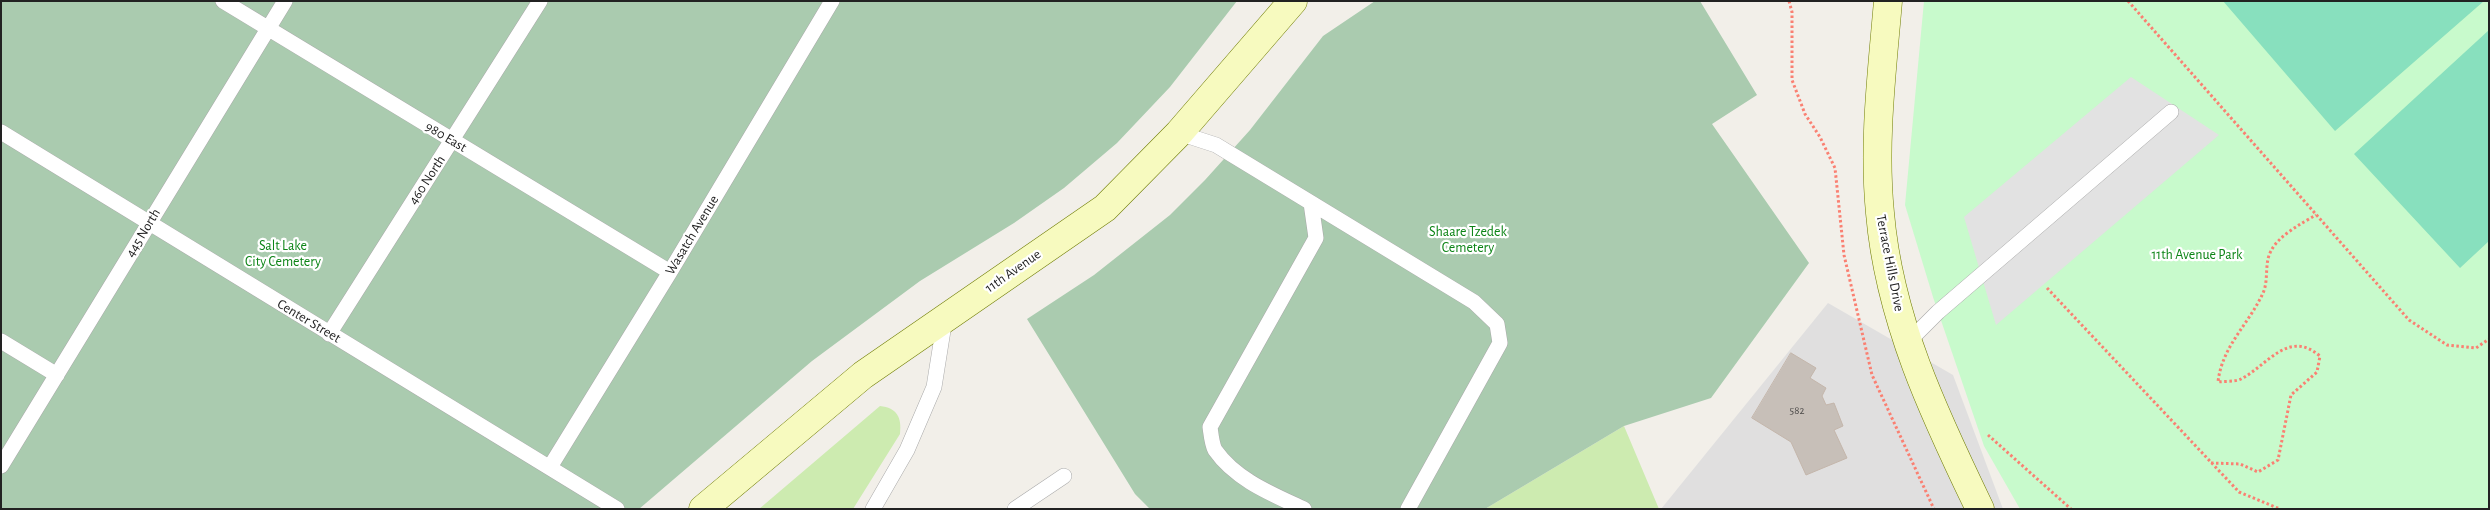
<!DOCTYPE html>
<style>
body{margin:0}
#map{position:relative;width:2490px;height:510px;overflow:hidden;background:#f2efe9;font-family:"Alegreya Sans",sans-serif}
canvas{display:block}
.frame{position:absolute;inset:0;border:2px solid #222;pointer-events:none}
</style>
<div id="map">
<canvas width="2490" height="510"></canvas>
<div class="frame"></div>
</div>
<script>
const context = document.querySelector('canvas').getContext('2d');
context.lineJoin = 'round';
function fill(path, color) {
  context.fillStyle = color;
  context.fill(path, 'evenodd');
}
function trace(path, color, width, dash) {
  context.strokeStyle = color;
  context.lineWidth = width;
  context.lineCap = dash ? 'butt' : 'round';
  context.setLineDash(dash || []);
  context.stroke(path);
}
function drawText(font, color, halo, rows, align = 'center') {
  context.font = font + ' "Alegreya Sans",sans-serif';
  context.lineWidth = 4.5;
  context.setLineDash([]);
  context.textBaseline = 'middle';
  context.strokeStyle = halo;
  context.fillStyle = color;
  for (const [text, x, y, turn = 0] of rows) {
    context.save();
    context.translate(x, y);
    context.rotate((+turn || 0) * Math.PI / 180);
    context.textAlign = isNaN(turn) ? turn : align;
    if (halo) context.strokeText(text, 0, 0);
    context.fillText(text, 0, 0);
    context.restore();
  }
}
fill(new Path2D(`
 M1828,303L1953,375L2003,509H1661Z`), '#e0dfdf');
fill(new Path2D(`
 M880,406C897,408 902,417 900,434L853,509H759Z
 M1624,426L1659,509H1485Z`), '#cdebb0');
fill(new Path2D(`
 M1,1H1237L1170,87L1117,143L1064,188L1014,223L920,281L812,361L639,509H1Z
 M1375,1H1700L1757,95L1712,124L1809,263L1711,398L1624,426L1485,509H1150L1135,494L1027,319L1094,275L1170,215L1205,180L1250,130L1323,36Z`), '#aacbaf');
fill(new Path2D(`
 M1924,1H2489V509H2020L1984,446L1933,297L1905,205Z`), '#c8facc');
fill(new Path2D(`
 M2223,1H2484L2335,131Z
 M2489,30V241L2460,268L2354,154Z`), '#88e0be');
fill(new Path2D(`
 M2131,77L2219,135L1996,325L1964,217Z`), '#e2e2e2');
const building = new Path2D(`
 M1791,353L1816,368L1810,378L1826,388L1822,396L1826,405L1834,403L1843,426L1834,430L1847,458L1806,475L1791,442L1752,418Z`);
fill(building, '#c7bfb8');
trace(building, '#c4b6ab', 1);
const lane = new Path2D(`
 M223,1L670,272
 M1,132L617,509
 M1179,133L1216,145L1474,302L1497,324L1500,343L1408,509
 M329,334L540,1
 M1,341L57,375
 M1907,343L1938,312L2171,112
 M1,466L285,1
 M550,467L670,272L832,1
 M873,509L907,450L934,387L945,318
 M1015,509L1064,476
 M1304,509C1272,494 1236,480 1215,450C1212,445 1211,434 1210,427L1316,238L1311,203`);
const secondary = new Path2D(`
 M1888,1C1882,72 1873,142 1880,213C1889,319 1934,414 1980,509
 M703,509L863,375L1105,208L1179,133L1293,1`);
trace(lane, '#a9a9a9', 16);
trace(secondary, '#707d05', 29);
trace(new Path2D(`
 M1789,1L1792,12V80L1805,114L1820,137L1835,168L1844,255L1872,375L1934,509
 M2128,1L2409,320L2447,345L2476,348L2489,339
 M2047,288L2239,492L2280,509
 M1988,435L2071,509
 M2211,463L2240,464L2258,472L2278,460L2291,395L2317,372L2320,356C2288,329 2268,365 2241,379C2235,382 2225,381 2218,382C2222,346 2249,324 2263,293C2269,280 2264,263 2271,251C2278,236 2302,223 2316,215`), '#fa8072', 3, [2.5, 2.5]);
trace(lane, '#fff', 15);
trace(secondary, '#f7fabf', 28);
drawText('11px', '#4b4948', null, [
 ["582",1797,411]
]);
drawText('14px', '#222', '#fff', [
 ["980 East",446,137,31],
 ["460 North",427,180,-57],
 ["445 North",143,233,-59],
 ["Wasatch Avenue",692,235,-59],
 ["Terrace Hills Drive",1890,263,79],
 ["11th Avenue",1013,271,-35],
 ["Center Street",309,321,31]
]);
drawText('14px', '#0c8416', '#fff', [
 ["Shaare Tzedek",1468,232],
 ["Cemetery",1468,248],
 ["Salt Lake",283,246],
 ["City Cemetery",283,262],
 ["11th Avenue Park",2197,255]
]);
</script>
